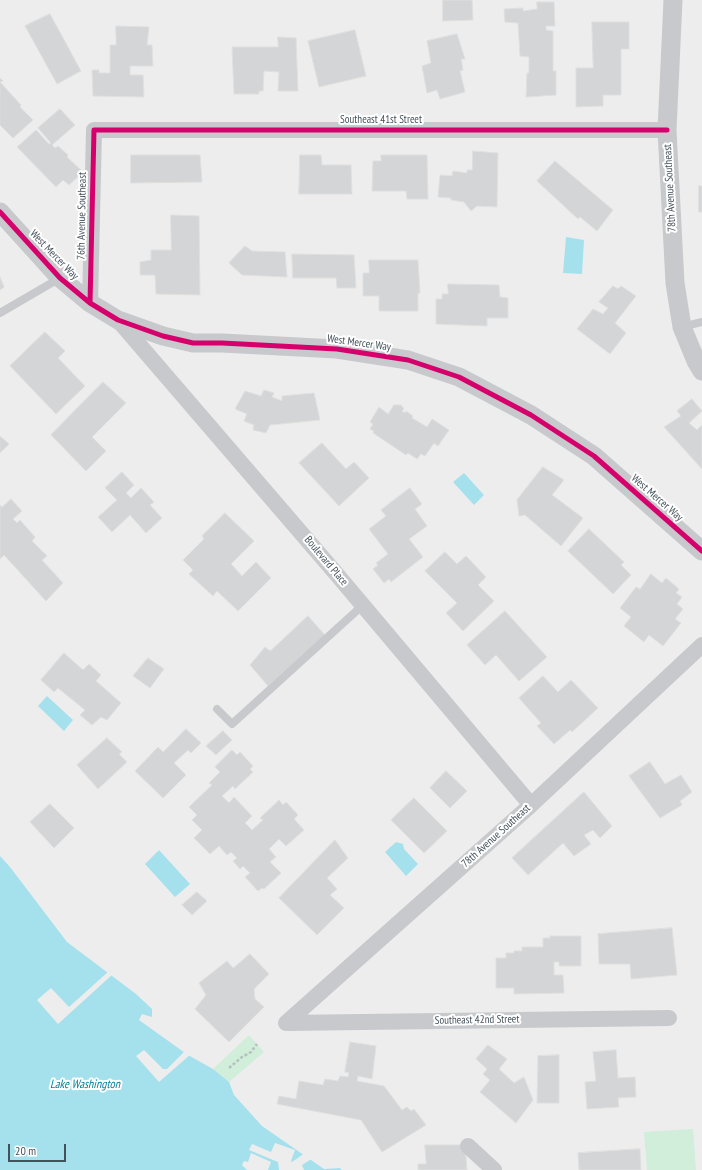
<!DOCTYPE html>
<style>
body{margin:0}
#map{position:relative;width:702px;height:1170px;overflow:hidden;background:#eeeded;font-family:"PT Sans Narrow",sans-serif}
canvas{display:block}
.scale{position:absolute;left:8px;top:1144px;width:58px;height:18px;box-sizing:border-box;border:2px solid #44515a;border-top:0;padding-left:5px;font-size:12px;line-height:14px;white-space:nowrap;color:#44515a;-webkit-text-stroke:3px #fff;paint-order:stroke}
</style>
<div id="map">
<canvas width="702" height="1170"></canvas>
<div class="scale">20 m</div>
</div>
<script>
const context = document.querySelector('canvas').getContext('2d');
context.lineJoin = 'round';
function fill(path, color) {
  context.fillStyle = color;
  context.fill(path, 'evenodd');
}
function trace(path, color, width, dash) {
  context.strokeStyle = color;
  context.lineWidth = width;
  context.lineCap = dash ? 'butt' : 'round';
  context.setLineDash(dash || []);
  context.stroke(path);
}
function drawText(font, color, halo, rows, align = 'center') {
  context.font = font + ' "PT Sans Narrow",sans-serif';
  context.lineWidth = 4;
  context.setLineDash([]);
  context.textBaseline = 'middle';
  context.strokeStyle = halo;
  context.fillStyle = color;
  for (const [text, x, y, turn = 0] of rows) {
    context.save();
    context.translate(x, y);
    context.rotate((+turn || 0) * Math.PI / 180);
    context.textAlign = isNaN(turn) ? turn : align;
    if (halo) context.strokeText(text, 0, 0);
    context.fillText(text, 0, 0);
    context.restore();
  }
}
fill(new Path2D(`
 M249,1035L264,1052L229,1082L213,1069Z
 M693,1129L696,1170H647L644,1132Z`), '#d0eeda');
fill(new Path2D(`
 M566,237L584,240L582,274L563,273Z
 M464,473L484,495L474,505L453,482Z
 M47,696L73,720L64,731L38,706Z
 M396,842L403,844L404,849L418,864L406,876L385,852Z
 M159,850L190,884L175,897L145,864Z
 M0,856L10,867L67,942L136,994L152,1009V1017L142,1014L139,1020L188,1055L213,1069L229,1082L234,1095L262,1126L324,1169L340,1168L342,1170H0Z`), '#a4e1ed');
fill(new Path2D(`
 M109,971L113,974L58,1024L37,1000L51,988L69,1007Z
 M144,1050L163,1069H167L186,1050L191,1054L159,1082L136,1056Z
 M275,1143L295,1150L291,1161L292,1162L305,1153L313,1158L302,1165L304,1170H279L278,1162L249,1150L252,1144L271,1152Z
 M251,1153L271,1162L268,1170H247L242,1165L244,1161L248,1162Z`), '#eeeded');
const building = new Path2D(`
 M443,0H472L473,20L443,21Z
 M537,2H554L555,26H546V30L553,31V71H556V95L526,97L527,73H529V57L520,56L518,23L505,22L504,9L523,8V11L537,9Z
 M50,14L81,71L57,84L25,26Z
 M592,22H629V49H621V95H603V106L576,107V68H593Z
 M116,26L149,27L147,45H152L153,66H130V75H143L144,97L93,96L92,70H99V73H110V45H116Z
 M355,30L366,76L319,87L308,41Z
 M457,34L465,59H461L463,70L460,71L465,92L440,99L437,90L427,93L422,66L431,63L427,41Z
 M278,37L296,38L298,91H278L279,72L264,71L263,91H259V94H234L232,47H278Z
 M0,78L3,81L0,82L21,105L20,107L33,120L13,138L0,125Z
 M60,109L75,125L52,145L55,148L58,146L68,155L67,157L83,172L69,185L63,180L56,187L17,147L36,130L49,144L51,143L38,128Z
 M473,151L498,153L497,207L477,206L471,211L464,202L451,200V198L438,197L440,175L452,176L453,171L467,173V170H472Z
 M131,155H200L202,182L131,183Z
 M300,155H321L322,165H351L352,194H299Z
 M381,155H427L428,199H407L406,191H372L373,161H381Z
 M555,161L613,210L597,231L580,217L578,219L537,181Z
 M699,186H702V212H699Z
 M171,215L199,216L200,295L156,294L155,275H140V262L151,260V250H171Z
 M245,246L252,251L285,252L287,277L242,275L229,263Z
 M292,254L354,255L356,288H337L336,278H293Z
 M369,260H418L420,293H418V311H379V296H363V273H369Z
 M0,277L4,287L0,290Z
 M448,284L499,285L500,297L508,298V318H487V326L436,324V299H442V294H448Z
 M613,286L618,289L621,286L636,296L615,323L626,333L610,354L577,329L593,309L603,314L608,308L599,302Z
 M45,332L65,351L58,358L85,386L56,414L10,366Z
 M103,382L126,403L92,437L106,451L86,471L51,435Z
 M264,390L274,393L272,397L282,401V396L314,393L320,420L270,425L266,433L253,430L254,425L244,421L247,414L235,409L245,391L261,396Z
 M692,399L702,411L689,423L697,430L702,425V469L664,427L681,416L677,411Z
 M394,405H401L404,409L402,411L405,413L406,411L413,416L412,418L427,427L432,419L449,430L438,446L434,443L425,456L421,454L417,459L408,453L406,455L373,433L374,431L370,429L373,424L370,422L379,407L388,414Z
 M0,436L9,444L0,453Z
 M322,443L346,469L354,462L369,478L339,506L299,463Z
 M543,467L564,480L552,495L583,518L561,546L525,515L519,516L517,500Z
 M122,472L134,485L126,493L131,498L141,488L154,502L150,505L162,518L146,533L130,515L112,532L98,517L117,500L105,488Z
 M410,488L422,504L415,509L427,526L409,539L423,557L391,582L389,579L384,583L373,569L378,565L376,563L388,554L369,529L386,516L381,510Z
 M11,499L22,511L13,519L17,523L20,520L35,537L32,541L47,556L42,560L63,583L46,601L4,555L0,559V505L2,507Z
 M225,513L254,541L231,564L242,576L256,562L271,578L238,611L217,591L213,596L189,574L193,570L183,560L204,539L202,536Z
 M589,529L624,562L621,565L631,575L613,594L568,551Z
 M445,552L457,564L466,556L486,577L478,585L494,601L463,631L446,613L457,603L425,571Z
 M651,574L662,583L666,578L679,589L676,593L682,597L677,604L683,609L675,619L681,623L663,646L649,635L644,642L624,626L631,617L620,608L636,587L640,589Z
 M505,611L547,657L519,681L496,655L485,665L467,645Z
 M308,616L325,635L268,686L250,665L265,647L270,651Z
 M64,653L83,670L89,664L101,675L96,681L121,703L107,720L101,717L92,725L80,715L85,710L58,688L54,692L41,680Z
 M148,658L164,669L150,688L133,676Z
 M543,676L558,692L571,680L598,708L572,732L570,730L554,744L537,726L541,723L519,698Z
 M186,729L201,743L191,753L188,750L174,763L186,775L163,798L135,771L158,747L163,752Z
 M223,731L232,740L216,755L206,746Z
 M107,738L122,752L119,754L127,762L98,789L77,765Z
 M232,750L237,755L240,752L253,766L250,769L253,772L235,789L233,786L222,796L229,803L234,797L252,816L245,823L252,830L263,820L260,818L279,800L283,805L286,802L298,815L294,819L304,830L286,846L279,839L269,849L276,857L270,862L281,873L264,889L262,888L258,891L245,877L250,873L243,866L240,869L233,861L237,858L231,852L227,855L219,846L210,854L194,838L202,830L192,820L197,815L189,807L212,785L209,783L220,772L215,767Z
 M650,762L665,784L681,775L692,792L680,801L682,805L660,818L629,776Z
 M446,771L467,791L450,808L430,788Z
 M584,792L612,826L600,838L593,830L584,835L591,844L574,856L563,843L528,875L512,858Z
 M414,798L447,831L424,853L391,820Z
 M50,804L74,828L54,848L30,822Z
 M335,840L348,858L327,878L337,889L330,895L344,908L317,935L279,898Z
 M197,892L207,901L192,915L182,905Z
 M672,928L677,975L631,979L630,964H599L598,934Z
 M550,936H581V966H559V962H554V975H563L564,993L514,994V988H496V958H506V953H514V951H522V947H543V938H550Z
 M250,954L269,974L254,989L255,999L264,1007L229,1042L195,1009L206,995L199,983L227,961L233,968Z
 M350,1042L376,1046L372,1079L358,1076L357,1081L384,1086L402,1110L407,1107L411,1111L414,1109L426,1125L382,1152L361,1120L277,1104L279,1096L296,1099L299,1081L323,1085L325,1079L338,1081L340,1076L348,1077L349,1073L345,1072Z
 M488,1045L507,1059L499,1069L514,1083L524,1077L533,1100L516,1123L480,1092L490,1080L483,1074L487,1069L476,1059Z
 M616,1050L618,1078L635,1077L636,1097L618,1098L619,1107L587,1109L585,1082L596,1081L593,1052Z
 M559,1055V1103H537L538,1056Z
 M425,1145H465L467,1170H418V1164H426Z
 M640,1149L641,1170H579L578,1153Z`);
fill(building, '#d4d5d6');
trace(building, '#dfdfe0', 1);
trace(new Path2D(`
 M229,1068L242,1057L251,1052L257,1044`), '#b4c2bd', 2.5, [3, 2]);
trace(new Path2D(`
 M0,313L60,278
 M682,327L702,322
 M217,709L232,724L363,605`), '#c7c9cc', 8);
trace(new Path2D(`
 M90,303L94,130H667
 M118,320L339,577L531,805
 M286,1023L531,805L702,645
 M286,1023L669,1018
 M468,1146L494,1170`), '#c7c9cc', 16);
trace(new Path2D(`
 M673,0L667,130L675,283L682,327L696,361L702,371
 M0,212L60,278L90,303L118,320L163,336L193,343H222L337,349L408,360L459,377L531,415L594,456L702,551`), '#c7c9cc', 19);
trace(new Path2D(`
 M0,212L60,278L90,303L118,320L163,336L193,343H222L337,349L408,360L459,377L531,415L594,456L702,551
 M90,303L94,130H667`), '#d6006c', 5);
drawText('11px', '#44515a', '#fff', [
 ["Southeast 41st Street",381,120],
 ["78th Avenue Southeast",670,188,-93],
 ["76th Avenue Southeast",82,216,-89],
 ["West Mercer Way",54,255,46],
 ["West Mercer Way",359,343,8],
 ["West Mercer Way",657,498,41],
 ["Boulevard Place",326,561,50],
 ["78th Avenue Southeast",496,836,-42],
 ["Southeast 42nd Street",477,1020,-1]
]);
drawText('italic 12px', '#0a8299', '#fff', [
 ["Lake Washington",85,1085]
]);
</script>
